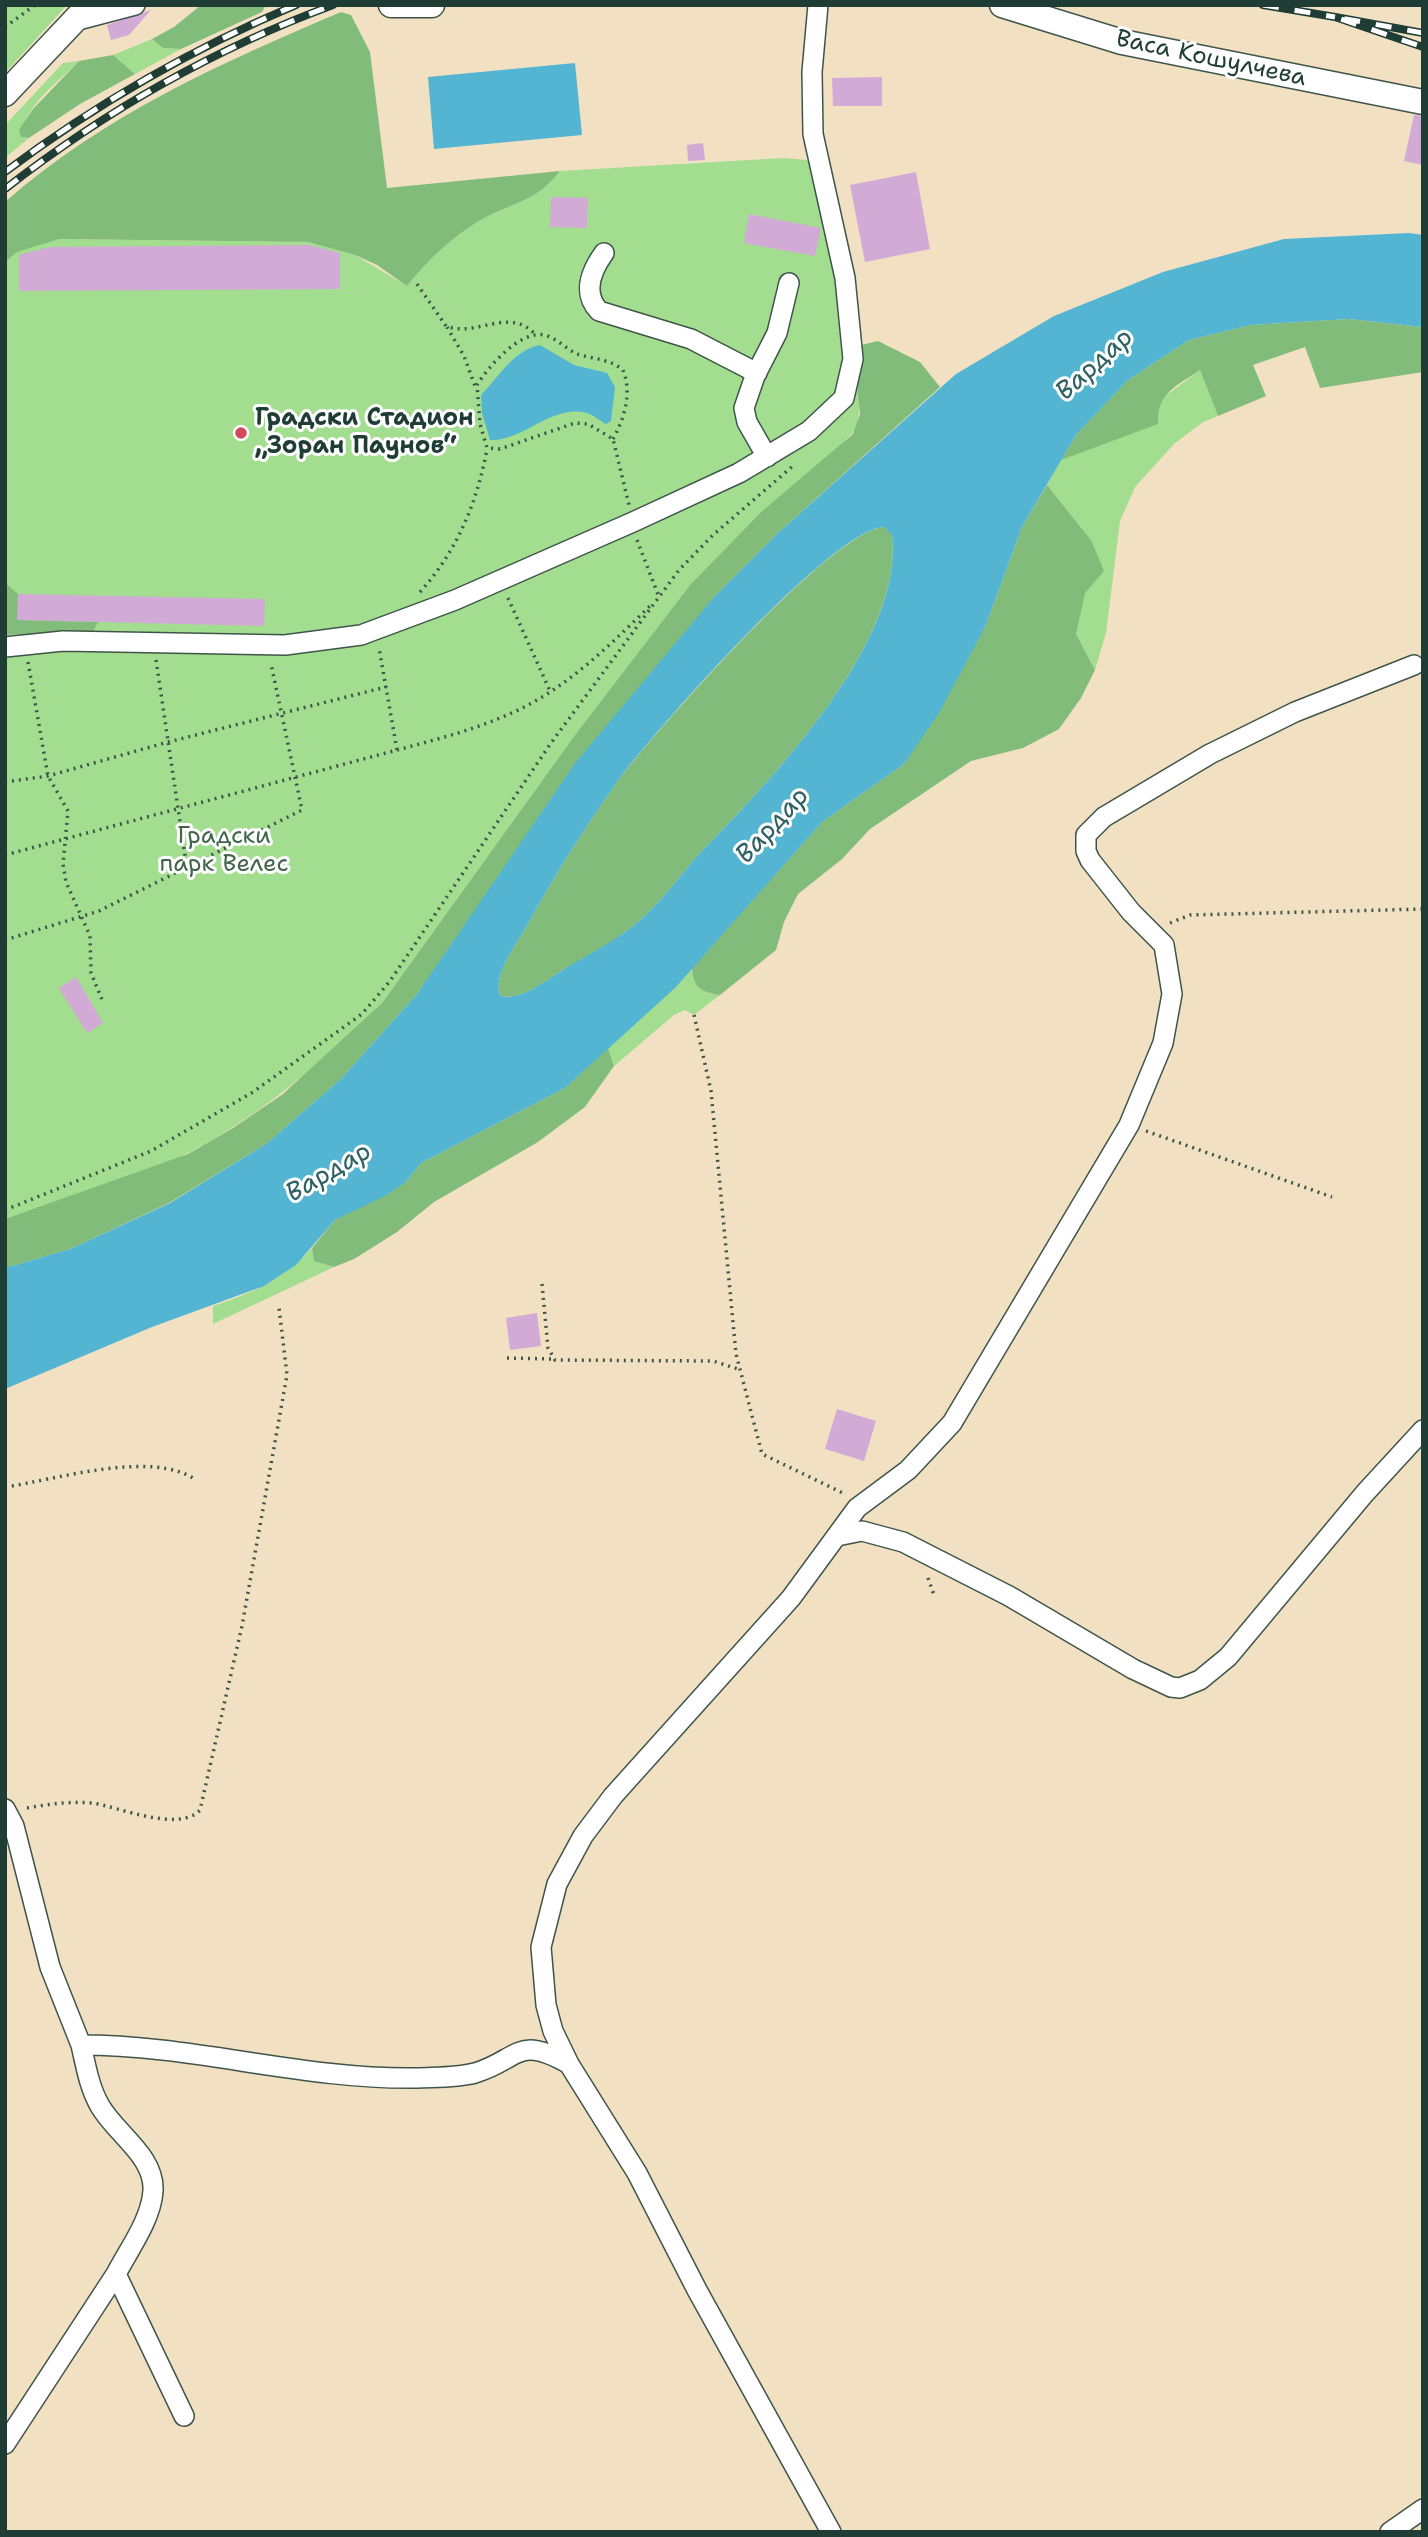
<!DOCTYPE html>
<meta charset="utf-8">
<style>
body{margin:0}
#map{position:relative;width:1428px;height:2537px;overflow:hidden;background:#f2e0c2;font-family:"Shantell Sans",sans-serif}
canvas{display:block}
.frame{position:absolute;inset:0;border:7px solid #1f3d34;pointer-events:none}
</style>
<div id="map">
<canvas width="1428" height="2537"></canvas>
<div class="frame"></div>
</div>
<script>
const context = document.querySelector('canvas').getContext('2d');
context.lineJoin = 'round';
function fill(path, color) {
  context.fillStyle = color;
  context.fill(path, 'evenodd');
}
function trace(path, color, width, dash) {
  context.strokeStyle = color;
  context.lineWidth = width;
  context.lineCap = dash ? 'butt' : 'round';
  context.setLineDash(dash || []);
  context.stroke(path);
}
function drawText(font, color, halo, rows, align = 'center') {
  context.font = font + ' "Shantell Sans",sans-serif';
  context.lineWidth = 6;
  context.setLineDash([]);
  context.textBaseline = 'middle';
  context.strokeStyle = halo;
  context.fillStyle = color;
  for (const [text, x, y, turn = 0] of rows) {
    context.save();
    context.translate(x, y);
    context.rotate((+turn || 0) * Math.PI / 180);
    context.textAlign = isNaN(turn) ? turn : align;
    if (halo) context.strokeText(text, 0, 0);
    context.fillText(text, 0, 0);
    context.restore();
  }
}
fill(new Path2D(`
 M5,5H67L5,73Z
 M152,39L163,48L181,49L135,74L113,55Z
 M79,61C58,82 24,106 21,137L29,138L5,158V125L63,63Z
 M784,158L818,161L853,347L860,401L857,428L838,448L761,512L690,585L575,735L382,1003C324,1061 263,1114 190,1152C133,1182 66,1199 5,1219V636L39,632L5,625V246L59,239L308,242L355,255L407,286C426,262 452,237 479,221C511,202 536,203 560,171Z
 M1200,370L1218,416L1203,422L1174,444L1135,487L1120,521L1106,633L1095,670L1076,634L1091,540L1047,485L1061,460L1157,406L1164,397Z
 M692,968C693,988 701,992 720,995L694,1015L685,1010L674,1015L614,1066L608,1048Z
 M312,1248L314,1261L334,1267L213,1324V1306C251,1294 285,1278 312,1248Z`), '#a3dd90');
fill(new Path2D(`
 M201,5H266L262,12L181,49L163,48L152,39L174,27Z
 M341,12L351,15L370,52L387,188L560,171C536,203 511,202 479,221C452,237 426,262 407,286L377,265L355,255L308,242L59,239L17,252L5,262V202C104,115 221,63 341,12Z
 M113,55L135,74L80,104L29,138L21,137L19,130L33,109L79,61Z
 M1349,319L1423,327V372L1320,388L1305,347L1253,365L1266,396L1218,416L1200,370C1176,387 1157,392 1158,424L1061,460L1076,435L1128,380L1189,340L1251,325Z
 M878,341L920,362L940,387L779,532L715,596L417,994L341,1079L266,1144L169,1203L70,1249L5,1268V1219L188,1154L233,1128L283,1094L382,1003L575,735L690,585L761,512L853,434L860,414L853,347Z
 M1047,485L1091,540L1104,571L1085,593L1076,634L1095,670L1081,698L1059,729L1023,748L971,761L870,829L842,859L798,894L784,922L776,950L720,995C701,992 693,988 692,968L822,822L904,764L986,625L1022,527Z
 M884,527L892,534C905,640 772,779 703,850C681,873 664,900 639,921C617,940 589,955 563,970C546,980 521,1001 501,996C491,978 516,945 525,929C553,878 584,828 618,781C654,733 832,530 884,527Z
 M5,583L18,594V620L98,622L93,632L5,635Z
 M608,1048L614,1066L585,1107L538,1142L434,1202L397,1232L354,1259L334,1267L314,1261L312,1248L335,1220L406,1182L421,1163L565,1088Z`), '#82bc7a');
fill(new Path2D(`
 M575,63L582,135L434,149L428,77Z
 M1409,233L1423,235V327L1349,319L1251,325L1189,340L1128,380L1076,435L1022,527L986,625L966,663L939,713L904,764L822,822L676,987L565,1088L421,1163L406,1182L385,1196L335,1220L296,1265L264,1286L152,1327L5,1389V1268L70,1249L170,1203L266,1144L341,1079L417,994L576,762L715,596L779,532L956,374L1054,316L1163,272L1284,239ZM884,527L892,535C905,640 772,779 703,850C681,873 664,900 639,921C616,941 588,954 563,970C546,980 521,1001 501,996C491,978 516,945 525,929C553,878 584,828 618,781C653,733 832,529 884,527Z
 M540,345L574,365L607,373L615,387L611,421L606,424C600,421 594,415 587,413C551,404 523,442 490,440L482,413L481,395C500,376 512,351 540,345Z`), '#54b5d2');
fill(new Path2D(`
 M151,10L129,35L111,40L107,25Z
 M882,77V106H833L832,78Z
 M1414,115L1423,116V165L1404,161Z
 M703,143L705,160L688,161L687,145Z
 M916,172L930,249L865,262L850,185Z
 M551,197L588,198L587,228L550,227Z
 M749,214L821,228L815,256L744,243Z
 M309,245L340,253V289L19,291V255L50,247Z
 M18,594L265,599L264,626L17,620Z
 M76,977L103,1023L87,1033L59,988Z
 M537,1313L541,1346L510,1350L506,1318Z
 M837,1409L876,1421L864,1461L825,1449Z`), '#d2aad6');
const minor = new Path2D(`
 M74,21L135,5
 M604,253C591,271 582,293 599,311L691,339L757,373
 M767,457L747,422L744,408L755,376L777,333L789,283
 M5,647L63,641L285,645L361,635L455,600L633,522L739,473L809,431L844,398L853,359L845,278L813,134L812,72L818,5
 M837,1536L862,1531L903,1542L1009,1596L1133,1669L1171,1687L1180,1688L1200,1680L1228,1657L1365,1493L1423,1430
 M5,1809L14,1826L50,1967L81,2045
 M116,2274C129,2249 151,2220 153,2191C155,2156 116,2134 100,2106C89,2087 86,2066 81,2045C194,2045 304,2080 417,2078C436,2077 456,2078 475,2073C519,2060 516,2034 569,2064
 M5,2444L116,2274L184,2416
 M831,2532L697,2290L637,2173L569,2064L553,2031L546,2005L541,1947L557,1884L583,1836L613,1796L791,1598L857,1508L908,1470L952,1423L1129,1125L1163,1043L1172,994L1164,945L1131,912L1090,860L1086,851V835L1104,817L1210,754L1295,712L1414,665
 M1390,2532L1423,2509`);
const major = new Path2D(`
 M391,5H432
 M1002,5L1122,42L1423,102
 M5,94L89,5`);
trace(minor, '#3f5549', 22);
trace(major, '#3f5549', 27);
trace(new Path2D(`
 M5,27L35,5
 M417,284L446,326C477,338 508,306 535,334
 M447,327L464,356L475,386
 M613,439C625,417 632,393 623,370C610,359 593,359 577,354C566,349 557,338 544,335C520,330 488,367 477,385L480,424L487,448L500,449L575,423L588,424L613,439L629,505
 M637,540L659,597
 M420,592C457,551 477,503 487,449
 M508,598L550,691
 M156,660L187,869
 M28,662L48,776L68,811L63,864L66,882L90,936L91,973L103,1002
 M397,750C442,738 489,726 530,704C576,679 614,641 651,605
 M5,782L48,776L168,742L386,687
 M5,855L397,750L379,648
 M1170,923L1190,915L1423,909
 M5,940L99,911L302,810L271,664
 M694,1015L711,1091L736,1354L762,1454L845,1494
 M1146,1131L1332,1197
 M5,1210L151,1151L253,1092L362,1014L390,981L551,743L679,570L713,535L794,465
 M542,1284L548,1348L555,1360L713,1361L738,1369
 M507,1358L553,1359
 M5,1487C55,1480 152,1449 196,1480
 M928,1578L934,1595
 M27,1808C49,1804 71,1801 93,1803C118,1807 179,1833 200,1810L242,1626L287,1375L279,1308`), '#3f5549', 3.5, [2, 5]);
trace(minor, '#fff', 19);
trace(major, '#fff', 24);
const rail = new Path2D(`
 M1263,5L1335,17
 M1423,33L1335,17L1423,47
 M5,172C96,104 191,49 296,5
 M5,189C105,111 214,49 333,5`);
trace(rail, '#1f3d34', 8);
trace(rail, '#fff', 5, [16]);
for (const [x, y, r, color] of [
 [241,433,7,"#d1495b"]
]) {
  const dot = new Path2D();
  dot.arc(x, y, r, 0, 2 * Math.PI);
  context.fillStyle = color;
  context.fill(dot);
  trace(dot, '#fff', 2.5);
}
drawText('24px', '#1f3d34', '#fff', [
 ["Васа Кошулчева",1211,59,12]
]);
drawText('bold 24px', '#1f3d34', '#fff', [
 ["Градски Стадион",255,419],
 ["„Зоран Паунов“",255,447]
], 'left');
drawText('24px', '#40654b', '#fff', [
 ["Градски",224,837],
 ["парк Велес",224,865]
]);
drawText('italic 26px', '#2f6163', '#fff', [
 ["Вардар",1095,365,-42],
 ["Вардар",773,826,-47],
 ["Вардар",329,1173,-30]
]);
</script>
